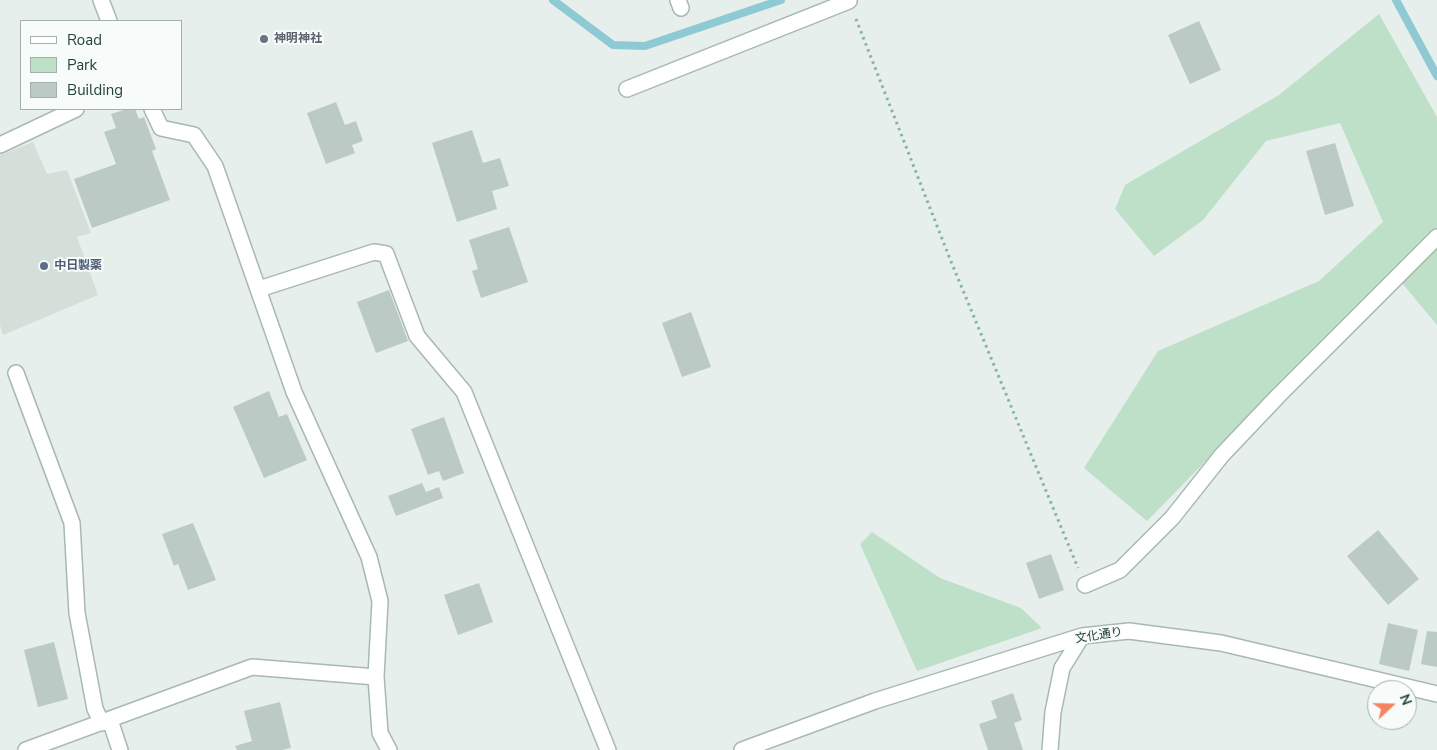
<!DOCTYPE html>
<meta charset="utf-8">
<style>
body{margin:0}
#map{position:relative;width:1437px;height:750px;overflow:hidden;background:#e6efeb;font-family:"Nunito Sans",sans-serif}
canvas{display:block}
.legend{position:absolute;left:20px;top:20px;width:162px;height:90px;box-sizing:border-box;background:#f7fbf9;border:1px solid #a3b1ad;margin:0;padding:6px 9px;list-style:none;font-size:15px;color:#24423a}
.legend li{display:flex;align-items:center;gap:10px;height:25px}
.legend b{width:25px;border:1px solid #a3b1ad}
.north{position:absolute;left:1367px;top:680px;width:50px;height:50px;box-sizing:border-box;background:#f7fbf9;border:1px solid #a3b1ad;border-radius:50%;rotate:69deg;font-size:14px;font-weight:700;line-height:20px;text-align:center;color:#24423a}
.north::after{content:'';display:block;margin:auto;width:18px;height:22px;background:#f4845f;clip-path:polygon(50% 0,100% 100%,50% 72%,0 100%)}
</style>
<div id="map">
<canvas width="1437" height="750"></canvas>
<ul class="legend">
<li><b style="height:6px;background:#fff"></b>Road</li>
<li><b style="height:14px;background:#bfe0c8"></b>Park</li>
<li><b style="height:14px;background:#bbcac4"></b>Building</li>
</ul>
<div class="north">N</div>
</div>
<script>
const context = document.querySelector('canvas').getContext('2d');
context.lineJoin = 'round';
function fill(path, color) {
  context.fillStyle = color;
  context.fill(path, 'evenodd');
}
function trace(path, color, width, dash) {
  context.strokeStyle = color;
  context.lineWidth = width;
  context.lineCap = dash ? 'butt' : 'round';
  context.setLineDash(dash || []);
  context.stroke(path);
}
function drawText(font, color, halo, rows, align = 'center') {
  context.font = font + ' "Nunito Sans","Noto Sans JP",sans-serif';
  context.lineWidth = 4;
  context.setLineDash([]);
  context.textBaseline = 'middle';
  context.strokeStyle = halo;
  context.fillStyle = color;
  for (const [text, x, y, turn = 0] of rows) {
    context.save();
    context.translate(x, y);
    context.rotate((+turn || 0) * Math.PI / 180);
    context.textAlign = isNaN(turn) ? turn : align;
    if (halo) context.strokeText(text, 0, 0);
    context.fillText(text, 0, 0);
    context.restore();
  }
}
fill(new Path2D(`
 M33,142L47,174L67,170L91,233L77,237L98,295L3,335L0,325V155Z`), '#d4dfda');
fill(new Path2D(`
 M1379,14L1437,117V325L1392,271L1147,521L1084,468L1158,351L1319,281L1383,222L1340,123L1266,141L1203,220L1154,256L1115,209L1125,185L1279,95Z
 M872,532L940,578L1021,608L1042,628L917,671L860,544Z`), '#bfe0c8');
trace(new Path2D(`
 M553,0L613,45L645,46L781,0
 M1396,0L1437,76`), '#8ec9d4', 8);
fill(new Path2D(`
 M1199,21L1221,70L1190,84L1168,35Z
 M336,102L345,125L356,121L363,141L352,145L355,153L326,164L307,113Z
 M127,109H135L139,119L144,117L156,149L152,151L170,200L92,228L74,179L116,164L104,132L116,128L111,114Z
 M472,130L483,163L500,158L509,186L492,191L497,209L457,222L432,143Z
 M1335,143L1354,206L1325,215L1306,151Z
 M509,227L528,282L481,298L472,271L478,269L469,240Z
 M389,290L408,341L376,353L357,302Z
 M691,312L711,367L682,377L662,323Z
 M269,391L279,417L287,414L307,460L264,478L233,407Z
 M444,417L464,473L443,481L439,471L428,475L411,429Z
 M422,483L426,492L439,487L443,498L396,516L388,496Z
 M193,523L216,580L188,590L178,564L174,566L162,534Z
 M1378,530L1419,579L1388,605L1347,556Z
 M1051,554L1064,590L1039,599L1026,563Z
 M479,583L493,622L458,635L444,595Z
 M1388,623L1418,630L1409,671L1379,664Z
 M1427,631L1437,632V667L1421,664Z
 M54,642L68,699L38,707L24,650Z
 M1013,693L1022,720L1014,723L1023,750H988L979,724L997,718L991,701Z
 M280,702L291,748L282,750H237L235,746L252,741L244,711Z`), '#bbcac4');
const minor = new Path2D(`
 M101,0L109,21
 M678,0L681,8
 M627,89L849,1
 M152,109L161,128L194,135L215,166L294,392L369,557L380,601L376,677L380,733L389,750
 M0,145L76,109
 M259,289L374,252L386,254L417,336L464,392L608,750
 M16,373L72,523L77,613L95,709L102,723
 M1085,585L1120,570L1172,518L1222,455L1279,395L1437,237
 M110,720L120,750
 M26,750L252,667L376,677
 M742,750L875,701L1082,636L1129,631L1221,643L1437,694
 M1050,750L1053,712L1062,668L1082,636`);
trace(minor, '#a8b8b2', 18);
trace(new Path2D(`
 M856,19L950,259L1078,568`), '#86b3a5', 3, [2.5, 4]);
trace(minor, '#fff', 15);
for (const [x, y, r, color] of [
 [264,39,5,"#6b7280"],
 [44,266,5,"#5c6f8a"]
]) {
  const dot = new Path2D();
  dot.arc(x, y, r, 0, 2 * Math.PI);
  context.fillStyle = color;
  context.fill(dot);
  trace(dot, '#f7fbf9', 2);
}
drawText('bold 12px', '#5b616d', '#f7fbf9', [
 ["神明神社",274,39]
], 'left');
drawText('bold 12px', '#4e5e75', '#f7fbf9', [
 ["中日製薬",54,266]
], 'left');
drawText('12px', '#24423a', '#f7fbf9', [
 ["文化通り",1099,636,-9]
]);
</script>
